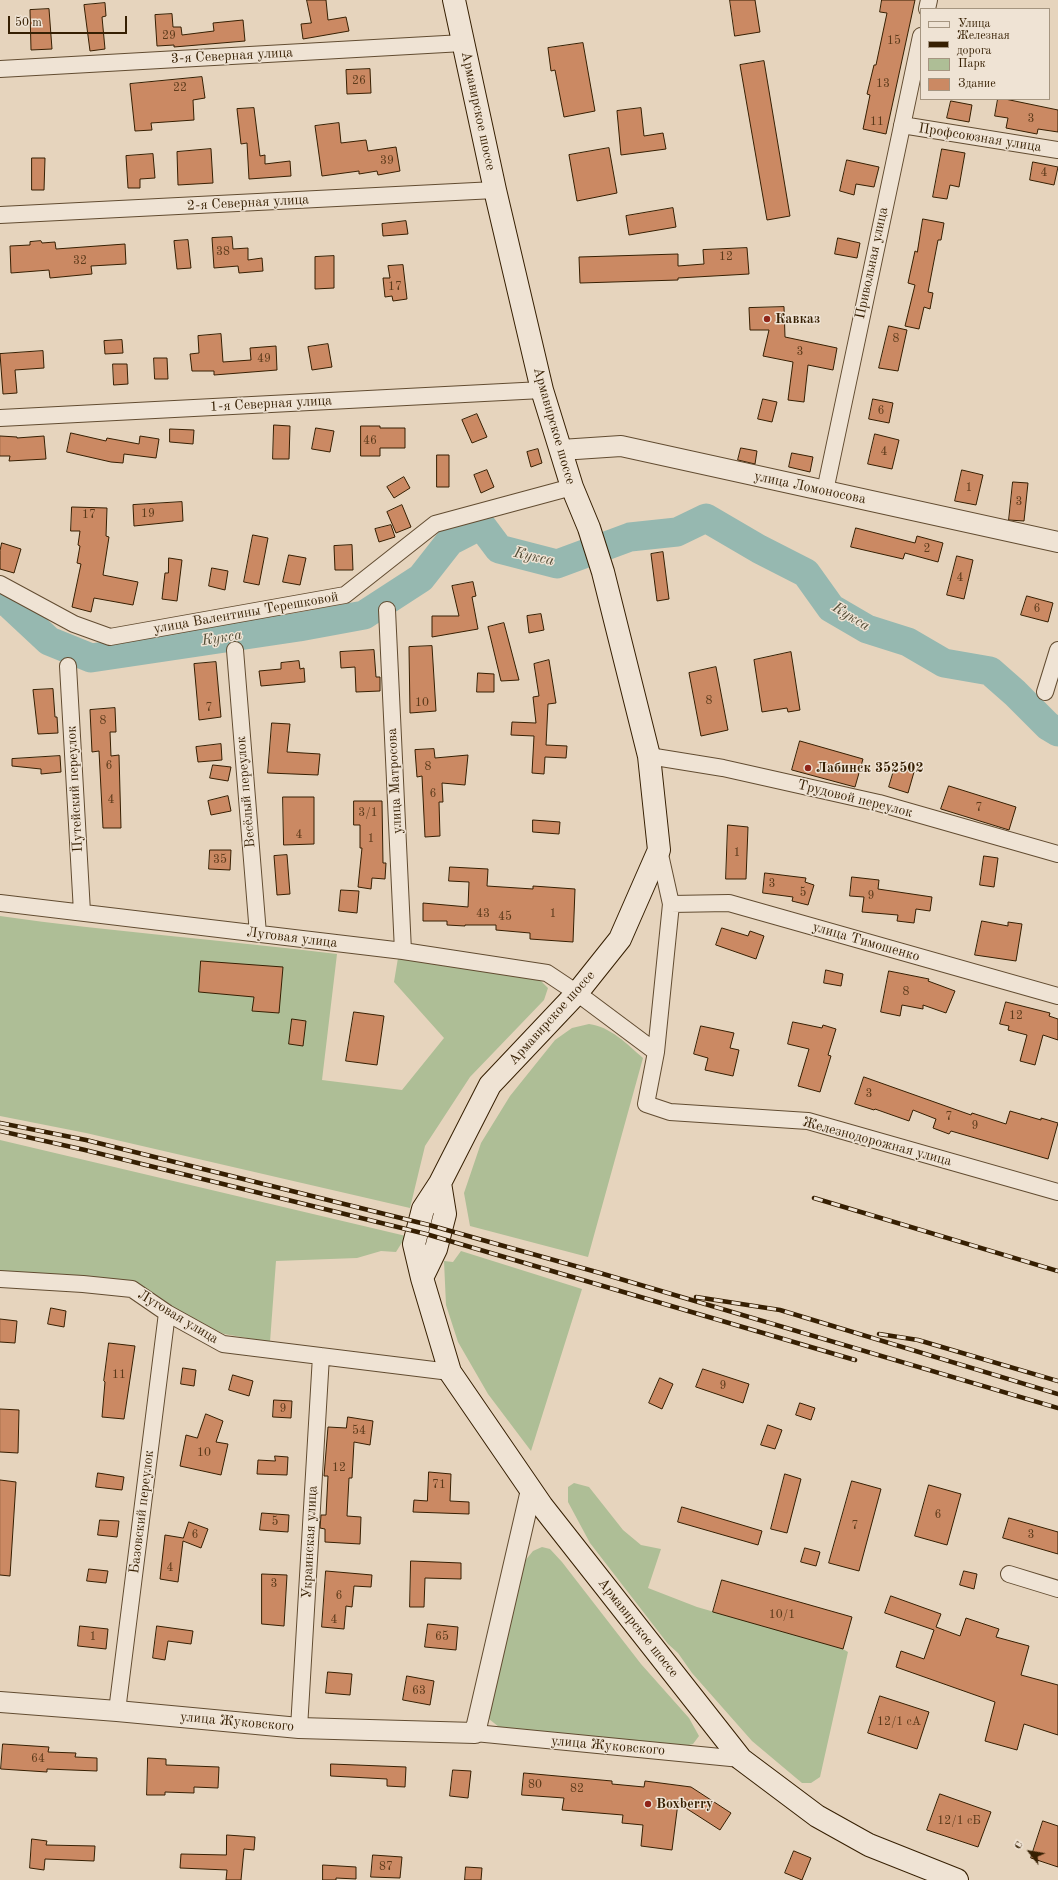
<!DOCTYPE html>
<meta charset="utf-8">
<style>
body{margin:0}
#map{position:relative;width:1058px;height:1880px;overflow:hidden;background:#e6d4bd;font-family:"Old Standard TT",serif}
canvas{display:block}
.legend{position:absolute;left:920px;top:8px;width:130px;height:92px;box-sizing:border-box;background:#efe3d4;border:1px solid #a59580;margin:0;padding:5px 7px;list-style:none;font-size:12px;color:#361f02}
.legend li{display:flex;align-items:center;gap:8px;height:20px}
.legend b{width:20px;border:1px solid #a59580}
.north{position:absolute;left:1010px;top:1832px;width:40px;height:40px;-webkit-text-stroke:3px #efe3d4;paint-order:stroke;rotate:301deg;font-size:11px;font-weight:700;line-height:16px;text-align:center;color:#361f02}
.north::after{content:'';display:block;margin:auto;width:14px;height:18px;background:#361f02;clip-path:polygon(50% 0,100% 100%,50% 72%,0 100%)}
.scale{position:absolute;left:8px;top:16px;width:119px;height:18px;box-sizing:border-box;border:2px solid #361f02;border-top:0;padding-left:5px;font-size:12px;line-height:14px;white-space:nowrap;color:#361f02;-webkit-text-stroke:3px #efe3d4;paint-order:stroke}
</style>
<div id="map">
<canvas width="1058" height="1880"></canvas>
<ul class="legend">
<li><b style="height:5px;background:#efe3d4"></b>Улица</li>
<li><b style="height:5px;background:#361f02"></b>Железная дорога</li>
<li><b style="height:11px;background:#aebe96"></b>Парк</li>
<li><b style="height:11px;background:#cb8963"></b>Здание</li>
</ul>
<div class="north">С</div>
<div class="scale">50 m</div>
</div>
<script>
const context = document.querySelector('canvas').getContext('2d');
context.lineJoin = 'round';
function fill(path, color) {
  context.fillStyle = color;
  context.fill(path, 'evenodd');
}
function trace(path, color, width, dash) {
  context.strokeStyle = color;
  context.lineWidth = width;
  context.lineCap = dash ? 'butt' : 'round';
  context.setLineDash(dash || []);
  context.stroke(path);
}
function drawText(font, color, halo, rows, align = 'center') {
  context.font = font + ' "Old Standard TT",serif';
  context.lineWidth = 3;
  context.setLineDash([]);
  context.textBaseline = 'middle';
  context.strokeStyle = halo;
  context.fillStyle = color;
  for (const [text, x, y, turn = 0] of rows) {
    context.save();
    context.translate(x, y);
    context.rotate((+turn || 0) * Math.PI / 180);
    context.textAlign = isNaN(turn) ? turn : align;
    if (halo) context.strokeText(text, 0, 0);
    context.fillText(text, 0, 0);
    context.restore();
  }
}
fill(new Path2D(`
 M0,916C112,932 224,940 337,954L322,1080L402,1090L444,1038L394,982L398,958L539,979L548,988L544,1000L470,1077L425,1146L410,1208L86,1133L0,1116Z
 M589,1024C611,1027 627,1044 643,1058L588,1257L470,1226L464,1193L481,1143L510,1096L555,1040L572,1028Z
 M0,1140L406,1236L396,1252L381,1251L357,1258L276,1261L270,1342L224,1334L175,1312L79,1277L0,1271Z
 M461,1251L582,1289L531,1451L488,1394L458,1342L446,1305L444,1261L453,1262Z
 M574,1483L589,1487L623,1530L641,1545L661,1549L648,1588L697,1607L843,1649L848,1652L820,1777L811,1783H802L752,1741L692,1673L678,1653L668,1644L590,1543L568,1502V1487Z
 M542,1547L550,1549L562,1562L641,1664L689,1718L699,1736L693,1744L681,1747L499,1727L489,1719L487,1709L524,1562L533,1551Z`), '#aebe96');
trace(new Path2D(`
 M0,601L7,602L49,641L91,658L299,627L364,615L421,578L450,541L481,525L499,549L557,564L630,537L677,532L706,518L759,549L806,573L831,608L867,629L908,642L944,663L990,671L1015,693L1048,726L1058,732`), '#96b8b0', 29);
const building = new Path2D(`
 M307,0H326L328,20L346,17L349,31L303,39L301,24L311,23Z
 M730,0H755L760,32L735,36Z
 M882,0H915L886,134L863,129L870,95L867,94L874,65H876L887,13L880,12Z
 M105,3L106,16L102,17L105,49L90,51L84,5Z
 M49,9L52,49L31,50L30,10Z
 M172,14L173,27H181L182,35L214,31L213,23L243,20L245,41L174,47V45L157,46L155,15Z
 M583,43L595,111L564,117L555,70L551,71L548,48Z
 M764,61L790,216L767,220L740,65Z
 M370,69L371,93L347,94L346,70Z
 M202,77L205,98L193,100L194,120L151,123L152,130L135,131L130,84Z
 M998,99H1005L1058,110V132L1038,129L1037,134L1006,128L1008,118L995,116Z
 M951,101L972,105L969,122L947,118Z
 M254,108L260,156L265,155V164L290,161L291,176L249,179L247,143L241,144L237,109Z
 M641,108L644,136L663,133L666,149L621,155L617,111Z
 M339,123L341,143L366,140L368,151L396,147L400,171L378,175L377,171L359,174V171L322,176L315,126Z
 M609,148L617,193L577,201L569,155Z
 M211,149L213,183L178,185L177,152Z
 M942,149L965,153L959,187L950,185L947,199L933,197Z
 M153,154L155,178L140,179V188H128L126,156Z
 M32,158H45L44,190H32Z
 M847,160L879,167L874,187L856,184L854,195L840,191Z
 M1033,162L1058,167L1054,185L1030,180Z
 M673,208L676,227L629,235L626,216Z
 M923,219L944,223L941,240H938L928,292L933,293L930,309L924,307L919,329L905,326L915,285L908,283L915,251L917,252Z
 M406,221L408,234L383,236L382,224Z
 M232,237L233,249L248,248V260L262,258L263,271L239,273L238,266L214,268L212,238Z
 M838,238L860,243L857,258L835,254Z
 M188,240L191,268L177,269L174,241Z
 M41,241L42,243L55,242L56,249L125,244L126,264L91,266L92,274L50,278L49,270L11,273L10,246L30,245V242Z
 M747,248L749,274L678,278V280L580,283L579,257L678,254V266L704,264L703,250Z
 M334,256V288L315,289V257Z
 M403,265L407,299L393,301L392,296L385,297L383,278H390L388,266Z
 M784,307L785,337L837,348L833,370L808,365L804,402L788,400L793,362L763,356L769,330H750L749,308Z
 M889,326L907,330L898,371L879,368Z
 M221,334L223,362L251,360L250,348L276,346L277,370L214,375V371H192L190,354L199,353L198,336Z
 M122,340L123,353L105,354L104,341Z
 M328,344L332,367L312,370L308,347Z
 M43,351L44,368L15,370L17,393L3,394L0,354Z
 M154,358H167L168,379H155Z
 M113,364H127L128,384L114,385Z
 M763,399L777,402L772,422L758,419Z
 M873,399L893,403L889,423L869,419Z
 M477,414L487,437L472,443L462,420Z
 M274,425L290,426L289,459H273Z
 M361,426H380V428H405V448H380V456H361Z
 M316,428L334,431L330,452L312,449Z
 M170,429L194,430L193,444L170,442Z
 M71,433L106,441L107,438L139,444L140,436L159,439L156,458L124,454L123,463L111,462L67,452Z
 M875,434L899,440L892,469L868,464Z
 M0,436L17,437V438L44,436L46,459L9,461L10,456H0Z
 M741,448L757,451L755,464L738,460Z
 M538,449L542,463L531,467L527,452Z
 M792,453L813,457L810,472L789,467Z
 M437,455H449V487H437Z
 M487,470L494,487L481,493L474,475Z
 M962,470L983,475L976,505L955,501Z
 M404,477L410,488L394,498L387,487Z
 M1013,482L1028,483L1024,521L1009,520Z
 M182,502L183,521L134,526L133,505Z
 M402,505L411,527L396,533L387,512Z
 M72,507L107,508L106,536L109,537L103,575L138,582L133,605L94,598L91,612L72,607L81,564L77,563L80,546L78,545L80,531H71Z
 M391,525L395,537L379,542L375,529Z
 M856,528L915,543L917,536L943,543L938,562L905,553L903,559L851,547Z
 M253,535L268,538L259,585L244,582Z
 M2,543L21,549L14,573L0,569V551Z
 M352,545L353,570H335L334,546Z
 M663,552L669,599L657,601L651,554Z
 M289,555L306,558L300,585L283,582Z
 M957,556L973,560L964,599L947,595Z
 M169,558L182,560L177,601L162,599L165,573H168Z
 M212,568L228,571L225,590L209,586Z
 M473,582L476,596L472,597L478,629L432,637V616H459L452,586Z
 M1027,596L1053,603L1048,622L1021,615Z
 M541,614L544,630L529,633L527,616Z
 M504,623L519,680L501,681L488,627Z
 M432,646L436,711L410,713L409,647Z
 M374,650L376,677H380V691L356,692L355,667L341,668L340,652Z
 M791,652L800,710L788,712L787,708L762,712L754,660Z
 M549,660L556,703L548,704L546,745L567,746L566,758L545,757L544,774L532,773L534,736L511,735L512,722L536,723L533,697L539,696L534,664Z
 M299,661L300,669L304,668L305,682L261,686L259,671L281,669V663Z
 M216,662L221,717L199,720L194,664Z
 M716,667L728,730L701,736L689,673Z
 M478,673L494,674V692H477Z
 M53,689L55,717H57L58,733L38,734L33,690Z
 M115,708L116,732H110L111,756L119,755L121,828H103L99,751L92,752L90,710Z
 M272,723L290,724L287,752L320,754L318,775L268,773Z
 M800,741L863,759L855,787L792,770Z
 M221,744L222,760L198,762L196,747Z
 M434,749L435,758L468,755L465,785L442,783L443,802H439L440,836L425,837L422,776L417,777L415,750Z
 M60,756L61,772L41,774V769L12,766V759Z
 M213,765L231,767L228,781L210,778Z
 M895,767L914,772L908,793L889,787Z
 M949,786L1016,807L1009,830L941,809Z
 M228,796L231,811L211,815L208,801Z
 M283,797H314V844L284,845Z
 M354,801H382L383,863H386L385,879L372,878L371,889L358,887L362,848H360V825H354Z
 M533,820L560,822L559,834L533,832Z
 M728,825L748,827L746,879H726Z
 M210,850H231L230,870L209,869Z
 M287,855L290,894L277,895L274,856Z
 M984,856L998,858L994,887L980,885Z
 M450,867L488,869L487,886L533,889V886L575,889L573,942L530,939V933L496,930V925H465V926L447,925V921H423V903L468,907L469,882L449,881Z
 M765,873L806,878L805,882L814,885L808,905L792,901L793,897L763,893Z
 M852,877L879,880L878,889L932,897L930,911L916,909L914,923L897,921L898,915L862,912L864,897L850,896Z
 M341,890L359,891L357,913L339,911Z
 M982,921L1008,926V922L1022,924L1016,961L975,955Z
 M722,928L748,936L750,931L764,936L756,959L716,945Z
 M201,961L283,967L279,1013L252,1011L254,997L199,992Z
 M826,970L843,974L841,986L824,983Z
 M889,971L929,979L928,981L955,991L946,1013L923,1005V1009L902,1005L900,1016L881,1012Z
 M1006,1002L1050,1013L1049,1016L1058,1019V1040L1043,1035L1035,1065L1020,1061L1027,1035L1008,1030L1009,1026L1000,1024Z
 M354,1012L384,1016L377,1065L346,1061Z
 M292,1019L306,1021L303,1046L289,1044Z
 M793,1022L822,1028L823,1025L836,1029L828,1055L831,1056L820,1092L798,1086L809,1049L788,1044Z
 M701,1026L734,1033L730,1048L739,1050L733,1076L705,1070L708,1058L694,1054Z
 M864,1077L971,1115L972,1113L1006,1124L1010,1111L1041,1120V1118L1058,1123L1048,1159L951,1131L949,1134L933,1128L936,1119L913,1110L909,1121L875,1109L874,1110L855,1104Z
 M51,1308L66,1311L64,1327L48,1324Z
 M0,1319L17,1321L15,1343L0,1342Z
 M109,1343L135,1346L124,1419L102,1417L105,1382L104,1381Z
 M183,1368L196,1370L194,1386L181,1384Z
 M703,1369L749,1384L743,1403L696,1387Z
 M233,1375L253,1381L249,1396L229,1390Z
 M660,1378L673,1384L662,1409L649,1403Z
 M274,1400L292,1401L291,1418L273,1417Z
 M800,1403L815,1408L811,1420L796,1415Z
 M0,1409L19,1410L18,1453L0,1452Z
 M206,1414L223,1421L216,1442L228,1444L221,1475L180,1466L186,1435L197,1438Z
 M348,1417L373,1421L370,1445L354,1442L352,1478H349L347,1516L361,1517L360,1544L325,1542V1529L320,1528L321,1515H326L328,1476H324L328,1427L346,1428Z
 M768,1425L782,1430L775,1449L761,1445Z
 M275,1456L288,1457L287,1475L257,1474L258,1460L275,1461Z
 M429,1472L451,1474L450,1501L469,1502V1514L413,1512L414,1500L427,1501Z
 M98,1473L124,1477L122,1490L96,1487Z
 M785,1474L801,1479L787,1533L771,1529Z
 M0,1480L16,1482L10,1576L0,1575Z
 M852,1481L881,1489L859,1571L829,1563Z
 M929,1485L961,1494L947,1545L915,1536Z
 M682,1507L762,1531L758,1545L678,1522Z
 M262,1513L289,1515L288,1532L260,1530Z
 M1009,1518L1058,1532V1554L1003,1538Z
 M100,1520L119,1521L117,1537L98,1535Z
 M189,1522L208,1529L201,1548L183,1541L178,1582L160,1579L165,1535L183,1538Z
 M805,1548L820,1552L816,1566L801,1562Z
 M411,1561L461,1563V1579L425,1578L424,1607H410Z
 M89,1569L108,1571L106,1583L87,1581Z
 M326,1571L372,1575L371,1587L354,1586L352,1607L346,1606L344,1629L322,1627Z
 M964,1571L977,1574L974,1589L960,1585Z
 M262,1574L287,1575L284,1626L262,1624Z
 M722,1580L852,1617L843,1649L713,1612Z
 M891,1596L941,1614L936,1627L960,1636L966,1618L999,1629L996,1637L1029,1646L1021,1675L1058,1685V1735L1024,1724L1017,1750L985,1741L995,1702L896,1667L901,1651L924,1659L934,1630L885,1613Z
 M428,1624L458,1627L456,1650L425,1647Z
 M80,1626L108,1629L106,1649L78,1646Z
 M157,1626L193,1631L191,1644L168,1641L165,1660L153,1658Z
 M328,1672L352,1674L350,1695L326,1693Z
 M407,1676L434,1681L430,1705L403,1700Z
 M880,1696L929,1712L917,1749L868,1733Z
 M3,1744L49,1747L48,1752L76,1753L75,1757L97,1758V1771L47,1769V1772L1,1769Z
 M148,1758L166,1759V1765L219,1767L218,1788L194,1787V1793L165,1792V1795H147Z
 M331,1764L406,1767L405,1787L387,1786V1779L331,1776Z
 M453,1770L471,1771L468,1798L450,1796Z
 M524,1773L612,1781V1784L644,1787L645,1781L691,1787L731,1813L720,1830L678,1803L672,1850L641,1846L643,1825L622,1823L623,1815L562,1810L564,1798L522,1795Z
 M940,1794L991,1812L978,1847L927,1830Z
 M1043,1821L1058,1826V1867L1031,1858Z
 M227,1835L255,1837L254,1850L244,1849L241,1880H226L227,1870L180,1868L181,1854L226,1855Z
 M32,1839L47,1841L46,1845L95,1846L94,1861L45,1859L44,1870L30,1868Z
 M794,1851L811,1858L802,1880L785,1873Z
 M373,1855L402,1857L400,1878L371,1877Z
 M323,1865L356,1867V1879L336,1878V1880H323Z
 M466,1867L482,1868L481,1880H465Z`);
fill(building, '#cb8963');
trace(building, '#361f02', 1);
const minor = new Path2D(`
 M927,9L929,0
 M0,69L463,43
 M902,125L1058,150
 M0,215L495,190
 M0,418L542,390
 M825,491L921,36
 M0,584L74,624L110,637L345,595L435,524L572,487
 M387,610L403,951
 M235,650L258,934
 M68,666L82,912
 M1045,692L1058,650
 M649,756L723,768L879,803L1058,854
 M659,850L671,904L656,1052L646,1104L670,1112L808,1121L1058,1192
 M0,903L403,951L547,973L577,993L656,1052
 M671,904L729,903L1058,996
 M0,1279L83,1284L132,1289L167,1313L223,1344L450,1372
 M1009,1574L1058,1589
 M117,1711L167,1313
 M299,1728L321,1356
 M475,1733L741,1759`);
const tertiary = new Path2D(`
 M561,450L621,446L1058,542
 M0,1702L117,1711L299,1728L475,1733L531,1490`);
const secondary = new Path2D(`
 M454,0L495,190L542,390L572,487L589,528L603,572L649,756L659,850L620,939L577,993L490,1085L440,1183L423,1209L414,1244L422,1278L450,1372L542,1506L741,1759L817,1816L869,1845L957,1880
 M422,1278L436,1249L445,1214L440,1183`);
trace(minor, '#624c31', 18);
trace(tertiary, '#624c31', 22);
trace(secondary, '#361f02', 24);
trace(minor, '#efe3d4', 16);
trace(tertiary, '#efe3d4', 20);
trace(secondary, '#efe3d4', 22);
const rail = new Path2D(`
 M0,1123L86,1140L429,1225L600,1273L1058,1408
 M0,1131L85,1150L426,1234L855,1360
 M814,1198L1058,1271
 M696,1297L780,1310L1058,1394
 M879,1334L918,1340L1058,1381`);
trace(rail, '#361f02', 4.5);
trace(rail, '#efe3d4', 3, [9]);
for (const [x, y, r, color] of [
 [767,319,4,"#8f2418"],
 [808,768,4,"#8f2418"],
 [648,1804,4,"#8f2418"]
]) {
  const dot = new Path2D();
  dot.arc(x, y, r, 0, 2 * Math.PI);
  context.fillStyle = color;
  context.fill(dot);
  trace(dot, '#efe3d4', 1.5);
}
drawText('12px', '#5b3a1a', null, [
 ["29",169,36],
 ["15",894,41],
 ["26",359,81],
 ["13",883,84],
 ["22",180,88],
 ["3",1031,119],
 ["11",877,122],
 ["39",387,161],
 ["4",1044,173],
 ["38",223,252],
 ["12",726,257],
 ["32",80,261],
 ["17",395,287],
 ["8",896,339],
 ["3",800,352],
 ["49",264,359],
 ["6",881,411],
 ["46",370,441],
 ["4",884,452],
 ["1",969,488],
 ["3",1019,502],
 ["19",148,514],
 ["17",89,515],
 ["2",927,549],
 ["4",960,578],
 ["6",1037,609],
 ["8",709,701],
 ["10",422,703],
 ["7",209,708],
 ["8",103,721],
 ["6",109,766],
 ["8",428,767],
 ["6",433,794],
 ["4",111,800],
 ["7",979,808],
 ["3/1",368,813],
 ["4",299,835],
 ["1",371,839],
 ["1",737,853],
 ["35",220,860],
 ["3",772,884],
 ["5",803,893],
 ["9",871,896],
 ["43",483,914],
 ["1",553,914],
 ["45",505,917],
 ["8",906,992],
 ["12",1016,1016],
 ["3",869,1094],
 ["7",949,1117],
 ["9",975,1126],
 ["11",119,1375],
 ["9",723,1386],
 ["9",283,1409],
 ["54",359,1431],
 ["10",204,1453],
 ["12",339,1468],
 ["71",439,1485],
 ["6",938,1515],
 ["5",275,1522],
 ["7",855,1526],
 ["6",195,1535],
 ["3",1031,1535],
 ["4",170,1568],
 ["3",274,1584],
 ["6",339,1596],
 ["10/1",782,1615],
 ["4",334,1620],
 ["1",93,1637],
 ["65",442,1637],
 ["63",419,1691],
 ["12/1 сА",899,1722],
 ["64",38,1759],
 ["80",535,1785],
 ["82",577,1789],
 ["12/1 сБ",959,1821],
 ["87",386,1867]
]);
drawText('14px', '#361f02', '#efe3d4', [
 ["3-я Северная улица",232,56,-3],
 ["Армавирское шоссе",478,111,78],
 ["Профсоюзная улица",980,138,9],
 ["2-я Северная улица",248,203,-3],
 ["Привольная улица",872,263,-78],
 ["1-я Северная улица",271,404,-3],
 ["Армавирское шоссе",554,426,74],
 ["улица Ломоносова",810,488,12],
 ["улица Валентины Терешковой",246,613,-10],
 ["улица Матросова",395,781,-93],
 ["Путейский переулок",75,789,-93],
 ["Весёлый переулок",246,792,-95],
 ["Трудовой переулок",855,799,14],
 ["Луговая улица",292,938,7],
 ["улица Тимошенко",866,942,16],
 ["Армавирское шоссе",552,1018,-48],
 ["Железнодорожная улица",877,1142,15],
 ["Луговая улица",178,1317,31],
 ["Базовский переулок",142,1512,-83],
 ["Украинская улица",310,1542,-87],
 ["Армавирское шоссе",638,1628,52],
 ["улица Жуковского",237,1722,5],
 ["улица Жуковского",608,1746,5]
]);
drawText('bold 14px', '#361f02', '#efe3d4', [
 ["Кавказ",775,319],
 ["Лабинск 352502",816,768],
 ["Boxberry",656,1804]
], 'left');
drawText('italic 15px', '#534d36', '#efe3d4', [
 ["Кукса",534,557,12],
 ["Кукса",851,617,31],
 ["Кукса",222,638,-9]
]);
</script>
